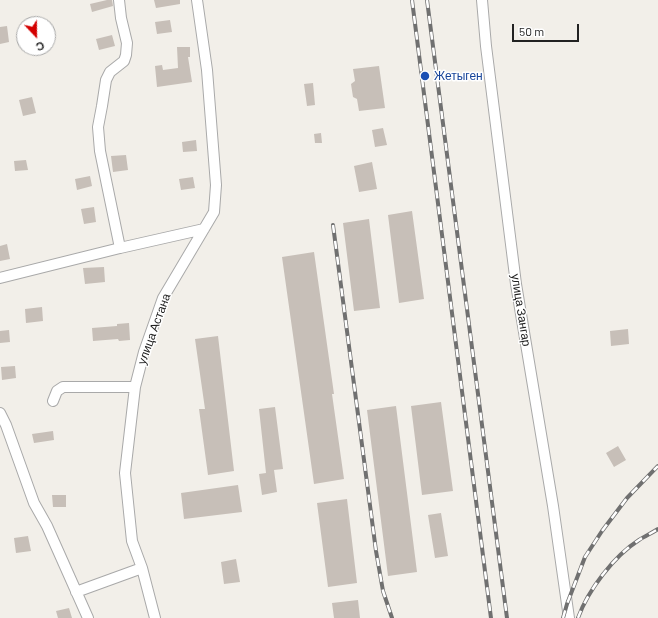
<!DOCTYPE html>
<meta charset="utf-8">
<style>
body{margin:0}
#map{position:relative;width:658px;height:618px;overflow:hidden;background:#f2efe9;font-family:Barlow,sans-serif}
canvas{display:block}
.north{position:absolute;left:16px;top:16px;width:40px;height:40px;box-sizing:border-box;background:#fff;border:1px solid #a7a7a7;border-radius:50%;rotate:158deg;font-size:11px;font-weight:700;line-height:16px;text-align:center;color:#222}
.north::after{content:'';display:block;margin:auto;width:14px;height:18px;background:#d40000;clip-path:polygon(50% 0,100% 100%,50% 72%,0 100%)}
.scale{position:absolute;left:512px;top:24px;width:67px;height:18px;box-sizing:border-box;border:2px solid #222;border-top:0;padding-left:5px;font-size:12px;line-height:14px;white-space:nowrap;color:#222;-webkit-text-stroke:3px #fff;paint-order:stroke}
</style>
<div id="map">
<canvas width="658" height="618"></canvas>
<div class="north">С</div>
<div class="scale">50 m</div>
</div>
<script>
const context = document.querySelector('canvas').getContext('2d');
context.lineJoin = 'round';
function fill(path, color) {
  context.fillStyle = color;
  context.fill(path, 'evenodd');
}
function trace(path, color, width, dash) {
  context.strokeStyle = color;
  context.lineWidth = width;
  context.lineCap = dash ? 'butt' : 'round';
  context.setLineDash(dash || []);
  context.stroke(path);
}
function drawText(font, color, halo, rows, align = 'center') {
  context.font = font + ' Barlow,sans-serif';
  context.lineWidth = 3;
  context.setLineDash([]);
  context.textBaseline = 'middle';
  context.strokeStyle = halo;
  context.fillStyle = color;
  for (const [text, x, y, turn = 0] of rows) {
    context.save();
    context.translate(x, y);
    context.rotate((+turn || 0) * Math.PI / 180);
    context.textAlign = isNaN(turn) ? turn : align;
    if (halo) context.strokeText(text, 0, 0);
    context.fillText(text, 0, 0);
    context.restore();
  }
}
fill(new Path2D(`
 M107,0H112L113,6L92,12L90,4Z
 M154,0H180V4L156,8Z
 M170,20L172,32L157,34L155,22Z
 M7,26L9,42L0,44V27Z
 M112,35L115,46L99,50L96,39Z
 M177,47H190V57H188L192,82L157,87L155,66L162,65L163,70L178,68Z
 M379,66L385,108L359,111L357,99L353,97L351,84L355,81L353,69Z
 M313,83L315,105L307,106L304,84Z
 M32,97L36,113L23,116L19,100Z
 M383,128L387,145L375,147L372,130Z
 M321,133L322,143H315L314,134Z
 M196,140L197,151L183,152L182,142Z
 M126,155L128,170L113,172L111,156Z
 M26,160L28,170L15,171L14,161Z
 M372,162L377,189L359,192L354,166Z
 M90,176L92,186L77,190L75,179Z
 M193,177L195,188L181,190L179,179Z
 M94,207L96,222L84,224L81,209Z
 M412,211L424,299L399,303L388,215Z
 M369,219L380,308L354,311L343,223Z
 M7,244L10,259L0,261V246Z
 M314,252L334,394H332L344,479L314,484L282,257Z
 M104,267L105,282L85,284L83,268Z
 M42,307L43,321L26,323L25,309Z
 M129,323L130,340L119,341L118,339L93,341L92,328L117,326V324Z
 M628,329L629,344L611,346L610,331Z
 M9,330L10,342L0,343V331Z
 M218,336L234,471L208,475L199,409H205L195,339Z
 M15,366L16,378L2,380L1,367Z
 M441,402L453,491L422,495L411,406Z
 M396,406L417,572L388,576L367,410Z
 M275,407L283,469L274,470L277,492L262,495L259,474L266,473L259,409Z
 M53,431L54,440L34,443L32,434Z
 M618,446L626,460L614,467L606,453Z
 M238,485L242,512L184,519L181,493Z
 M52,495H66V507H53Z
 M347,499L357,583L328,587L317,503Z
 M441,513L448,556L435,558L428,515Z
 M28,536L31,551L16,553L14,538Z
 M236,559L240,582L224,584L221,562Z
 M358,600L360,618H334L332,603Z
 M69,608L72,618H58L56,611Z`), '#c7bfb8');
const street = new Path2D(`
 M119,0L121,18L127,43L126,55L124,61L110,72L106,80L102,106L98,127L100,151L120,248
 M482,0L486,46L516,284L553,506L569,618
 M0,278L120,248L204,229
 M53,401L57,391L63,387H135
 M0,413L6,425L34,503L47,526L88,618
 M76,592L142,568
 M155,618L142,568L132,541L125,473L135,387L144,352L163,298L214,212L216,185L207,70L197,0`);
trace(street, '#a9a9a9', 12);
trace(street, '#fff', 10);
const rail = new Path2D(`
 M412,0L491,618
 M427,0L507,618
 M333,225L376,551L383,591L392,618
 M563,618L567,604L585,557L602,531L627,498L658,466
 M578,618C588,590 614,556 639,540C645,536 652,533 658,529`);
trace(rail, '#707070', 4);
trace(rail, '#fff', 2.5, [8]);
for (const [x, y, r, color] of [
 [425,76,5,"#1a4fb4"]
]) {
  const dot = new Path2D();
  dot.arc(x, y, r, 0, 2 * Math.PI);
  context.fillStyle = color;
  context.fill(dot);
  trace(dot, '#fff', 1.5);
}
drawText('12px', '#164399', '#fff', [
 ["Жетыген",434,76]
], 'left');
drawText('12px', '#222', '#fff', [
 ["улица Зангар",521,310,81],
 ["улица Астана",154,329,-70]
]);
</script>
